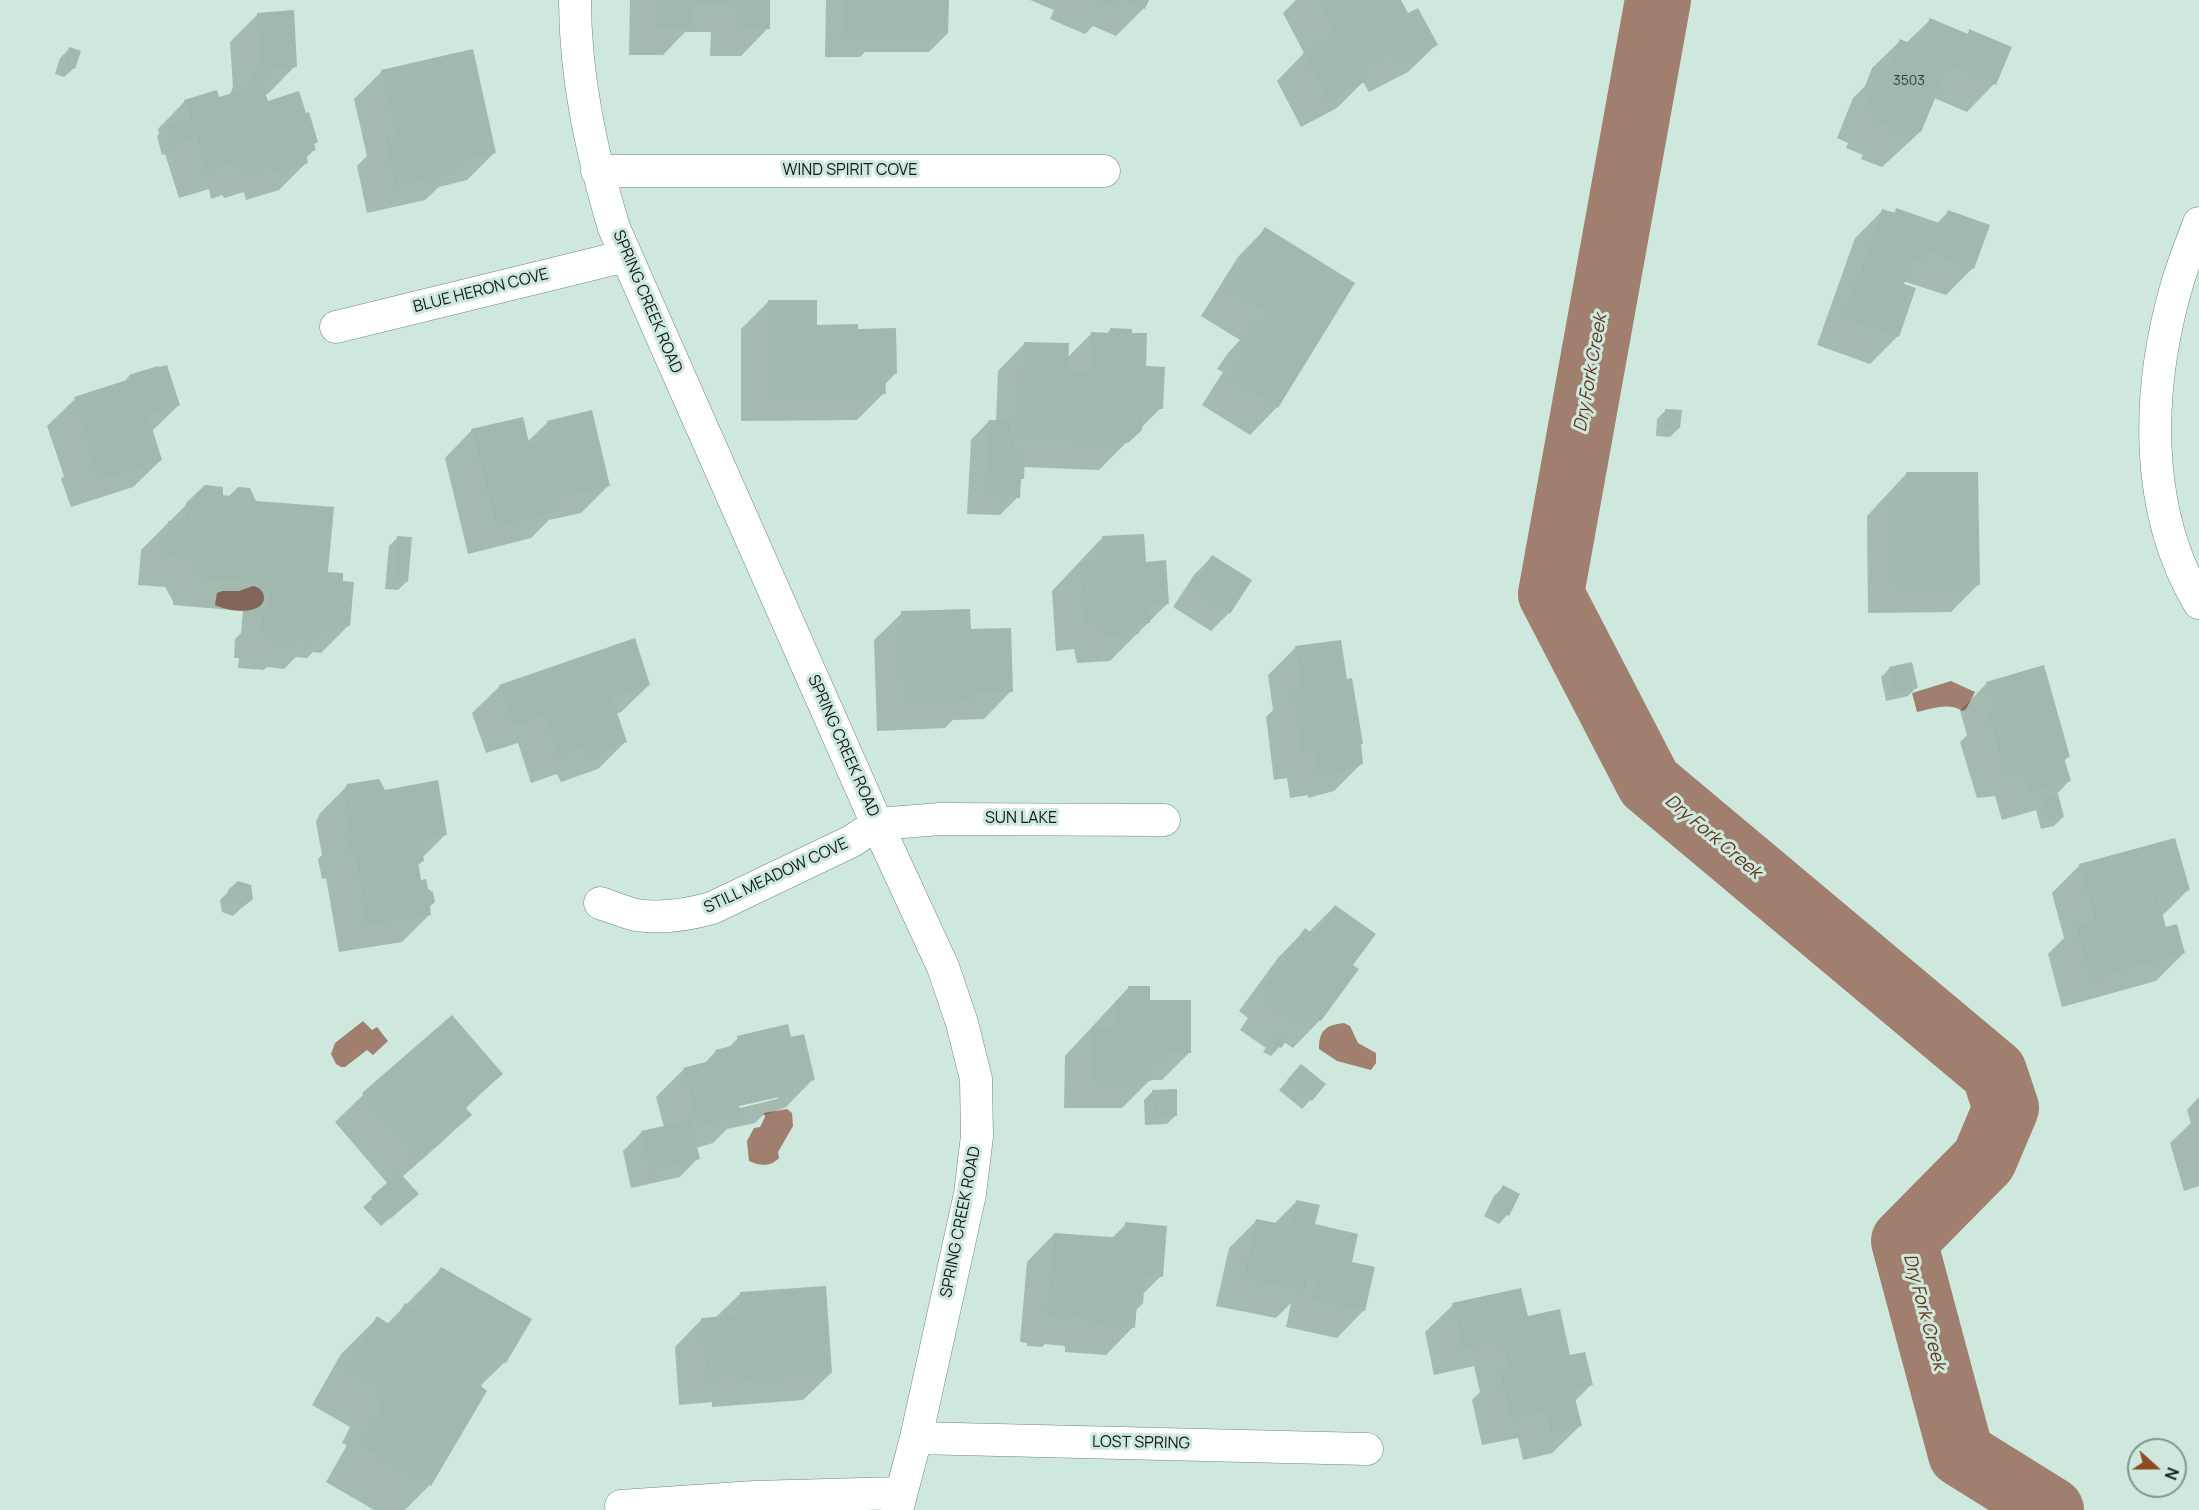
<!DOCTYPE html>
<style>
body{margin:0}
#map{position:relative;width:2199px;height:1510px;overflow:hidden;background:#cee8dd;font-family:Manrope,sans-serif}
canvas{display:block}
.north{position:absolute;left:2127px;top:1438px;width:60px;height:60px;box-sizing:border-box;background:#cee8dd;border:2px solid #82958d;border-radius:50%;rotate:111deg;font-size:16px;font-weight:700;line-height:24px;text-align:center;color:#101915}
.north::after{content:'';display:block;margin:auto;width:21px;height:27px;background:#904a22;clip-path:polygon(50% 0,100% 100%,50% 72%,0 100%)}
</style>
<div id="map">
<canvas width="2199" height="1510"></canvas>
<div class="north">N</div>
</div>
<script>
const context = document.querySelector('canvas').getContext('2d');
context.lineJoin = 'round';
function fill(path, color) {
  context.fillStyle = color;
  context.fill(path, 'evenodd');
}
function trace(path, color, width, dash) {
  context.strokeStyle = color;
  context.lineWidth = width;
  context.lineCap = dash ? 'butt' : 'round';
  context.setLineDash(dash || []);
  context.stroke(path);
}
function drawText(font, color, halo, rows, align = 'center') {
  context.font = font + ' Manrope,sans-serif';
  context.lineWidth = 6;
  context.setLineDash([]);
  context.textBaseline = 'middle';
  context.strokeStyle = halo;
  context.fillStyle = color;
  for (const [text, x, y, turn = 0] of rows) {
    context.save();
    context.translate(x, y);
    context.rotate((+turn || 0) * Math.PI / 180);
    context.textAlign = isNaN(turn) ? turn : align;
    if (halo) context.strokeText(text, 0, 0);
    context.fillText(text, 0, 0);
    context.restore();
  }
}
fill(new Path2D(`
 M253,586C266,588 269,605 254,609C244,613 225,610 215,605L217,593L222,591H239Z
 M1951,681L1975,692L1966,709L1962,711C1949,702 1932,709 1917,712L1912,693Z
 M363,1021L372,1030L377,1027L388,1041L373,1055L367,1050L345,1067H341L336,1064L331,1054L335,1043Z
 M1344,1023L1350,1026L1358,1043L1376,1053V1063L1371,1070L1337,1061L1319,1049C1319,1030 1326,1025 1344,1023Z
 M787,1109L792,1113L793,1126L778,1152L779,1158C771,1167 759,1166 749,1161L747,1141L754,1128L760,1127L765,1117L764,1113Z`), '#a07f6e');
fill(new Path2D(`
 M630,0H768V28L741,56H710L711,32H685L663,55H629Z
 M826,0H947V34L929,52H865L860,57H825Z
 M1030,0H1147L1144,8L1116,36L1093,26L1085,34L1050,19L1054,10Z
 M1296,0H1399L1407,15L1436,45L1408,72L1369,92L1363,82L1337,108L1301,127L1277,81L1304,53L1283,13Z
 M258,14L295,66L268,94H264L267,103L316,142L313,146L314,150L306,158L307,162L279,190L246,200L244,192L224,198L222,195L211,199L209,189L179,198L165,154L162,155L157,136L159,134L158,129L185,101L218,99L229,96L233,87L230,42Z
 M1930,20L1966,35L1970,31L1994,84L1967,112L1934,98L1920,132L1882,167L1861,159L1863,155L1846,148L1848,143L1837,138L1853,98L1865,86L1872,68L1900,41L1906,43Z
 M69,49L79,52L73,69L64,77L55,74L60,58Z
 M382,71L495,152L467,180L439,187L425,200L367,213L357,166L367,156L354,99Z
 M1897,210L1936,224L1948,212L1973,268L1946,295L1903,281L1898,336L1870,364L1817,345L1855,238L1882,211L1892,214Z
 M1265,229L1353,284L1277,407L1250,435L1202,405L1223,372L1217,369L1228,353L1240,340L1201,316L1238,257Z
 M768,302L815,326L857,330L896,373L884,385V393L857,420L741,421V329Z
 M1111,329L1144,368L1161,408L1099,470L1023,467L1018,497L1000,515L967,514L971,440L989,421L996,422L998,371L1025,343L1067,358L1092,333L1106,334Z
 M129,376L179,405L152,431L161,460L133,487L71,507L61,479L64,476L47,426L75,399L123,383Z
 M1666,410L1679,428L1670,437L1656,436L1657,419Z
 M548,422L609,485L581,513L549,520L531,538L468,554L445,458L472,430L527,442Z
 M1906,474L1979,584L1951,612L1868,613L1867,516Z
 M221,496L255,502L326,574L349,625L321,653L313,652L307,658L296,657L284,669L267,667L264,670L238,668L239,658H234L235,639L241,633L243,611L173,605V601L165,587L138,585L141,550L187,504Z
 M398,537L407,581L398,590L385,589L389,546Z
 M1102,538L1145,564L1168,603L1110,661L1077,663L1074,649L1056,651L1052,591Z
 M1212,557L1229,613L1211,631L1173,607L1194,575Z
 M902,613L970,631L1011,691L984,719L953,720L945,728L877,731L874,640Z
 M1295,648L1362,763L1334,791L1308,798V795L1290,798L1287,778L1274,780L1266,717L1273,710L1268,675Z
 M1890,668L1916,688L1908,696L1886,701L1881,677Z
 M1987,683L2069,756L2064,761L2069,781L2057,794L2063,817L2054,826L2041,829L2036,810L2002,820L1995,796L1977,798L1960,742L1967,735L1960,711Z
 M649,685L621,712L616,714L625,742L598,769L561,782L557,774L531,783L518,743L486,753L472,713L500,686Z
 M348,785L384,791L446,834L422,858L423,861L417,866L420,882L429,906L430,914L402,942L339,952L326,878L322,879L318,859L322,855L316,822L320,813Z
 M2174,839L2188,890L2162,916L2165,929L2184,953L2156,981L2062,1007L2048,954L2064,938L2052,893L2079,866Z
 M229,891L252,898L233,916L222,912L220,900Z
 M1335,906L1351,965L1320,1020L1293,1048L1284,1042L1271,1056L1263,1052L1266,1048L1240,1030L1248,1018L1239,1011L1278,958L1305,930L1308,933Z
 M1129,987L1148,1001L1189,1053L1162,1080H1150L1122,1108H1064L1065,1056Z
 M452,1017L501,1074L465,1109L470,1115L442,1142L402,1177L408,1202L381,1226L363,1207L388,1184L335,1122L363,1095Z
 M738,1038L813,1079L786,1107L762,1116L755,1123L727,1129L713,1143L696,1148L698,1158L680,1177L631,1188L623,1151L641,1133L664,1127L656,1097L684,1069L703,1065L716,1051L727,1049ZM781,1095L777,1099L732,1110V1107Z
 M1293,1074L1324,1085L1302,1109L1279,1090Z
 M1153,1091L1176,1115L1167,1124L1145,1125L1144,1100Z
 M2199,1097V1186L2184,1191L2170,1143L2191,1123L2187,1110Z
 M1503,1187L1507,1215L1499,1224L1484,1216L1494,1196Z
 M1297,1201L1313,1226L1350,1263L1364,1310L1337,1338L1286,1327L1291,1303L1276,1318L1216,1306L1229,1248L1257,1220L1274,1224Z
 M1126,1224L1161,1276L1142,1295V1304L1135,1311L1133,1327L1106,1355L1065,1352V1346L1045,1344L1042,1347L1027,1346V1343L1020,1342L1027,1262L1054,1234L1111,1239Z
 M441,1269L505,1362L479,1387L485,1391L429,1486L405,1510H374L326,1482L347,1445L342,1443L350,1427L312,1405L341,1354L377,1318L387,1324Z
 M741,1293L831,1373L803,1400L712,1407V1402L679,1405L675,1347L702,1319L715,1318Z
 M1453,1305L1527,1318L1569,1357L1591,1385L1574,1402L1580,1426L1552,1453L1523,1460L1518,1438L1482,1445L1472,1400L1480,1392L1474,1366L1434,1375L1425,1332Z`), '#0003');
trace(new Path2D(`
 M1658,0L1551,594L1649,783L1994,1072L2006,1108L1984,1160L1904,1241L1961,1454L2051,1510`), '#a07f6e', 66);
fill(new Path2D(`
 M656,0H770V29H737L738,6L692,5V28H656Z
 M843,0H949L948,34H880V39H843Z
 M1097,0H1117L1114,7Z
 M1124,0H1149L1145,9Z
 M1318,0H1401L1408,13L1418,8L1438,45L1397,66L1390,53L1359,69L1366,81L1328,101L1303,52L1336,35Z
 M294,10L297,67L269,69L263,85L268,101L299,91L306,113L309,112L318,142L314,144L316,150L306,153L308,163L274,173L272,166L251,172L250,169L239,172L236,163L207,172L184,100L217,90L219,97L246,89L260,59L257,13Z
 M1930,18L1968,34L1969,29L2012,47L1996,85L1949,65L1921,132L1915,130L1911,141L1887,131L1890,128L1873,121L1875,116L1863,111L1880,69L1886,72L1900,39L1917,46Z
 M69,47L81,51L75,69L63,65Z
 M473,49L496,153L452,163L455,173L394,186L384,137L396,134L381,70Z
 M187,119L193,140L171,147L166,126Z
 M1896,208L1942,224L1948,210L1990,225L1974,269L1925,251L1921,262L1913,259L1904,284L1916,288L1899,337L1843,317L1882,209L1895,213Z
 M1265,227L1355,283L1278,408L1229,377L1249,344L1244,341L1255,323L1260,326L1268,313L1227,288Z
 M768,300H817V325L858,324V329L896,328L897,374H885L886,394H768Z
 M1110,328L1132,329V333H1147L1146,366L1165,367L1163,409H1144L1142,430L1128,443L1021,439L1024,342L1069,343L1068,370L1090,371L1091,332L1110,333Z
 M167,365L180,405L148,415L162,460L98,481L88,450L91,449L74,397L130,379L129,375L158,366L159,367Z
 M1665,409L1682,410L1680,428L1664,427Z
 M592,410L610,486L556,498L560,511L496,527L471,429L523,417L529,443L551,438L547,421Z
 M989,420L1011,421V436H1015V448L1012,449L1021,450V456H1025L1024,479H1021L1020,498L985,496Z
 M1906,472H1978L1980,585L1895,586L1894,487H1906Z
 M205,485L223,487V495L229,496L238,487L250,488L256,501L334,507L328,572L343,573V581L354,582L350,626L337,625L336,631L314,629L313,642L294,640L293,643L265,640L266,631H260L262,610L268,611L270,584L199,578L200,573L192,560L165,557L168,521L184,522L186,503Z
 M1144,534L1146,562L1166,560L1169,604L1149,605L1150,623L1138,624L1139,634L1104,636L1102,623L1083,624L1079,562L1103,561L1102,536Z
 M397,536L412,537L408,582L394,581Z
 M1212,555L1252,580L1230,614L1190,588Z
 M970,609L971,629L1011,628L1013,692L974,693V701L904,704L901,611Z
 M635,638L650,685L612,698L627,742L588,756L585,747L559,756L545,716L513,727L499,685Z
 M1341,640L1347,679L1352,678L1363,744H1361L1363,764L1345,767L1346,770L1334,772V768L1317,771L1314,752L1301,754L1293,688L1301,687L1295,646Z
 M1912,662L1918,688L1894,693L1889,667Z
 M2044,665L2070,757L2064,758L2071,781L2030,793L2023,769L2004,772L1987,713L1995,710L1986,682Z
 M379,779L385,790L438,780L447,835L422,839L426,850L423,856L424,861L418,862L421,880L426,879L428,889L433,892L435,902L430,906L431,915L366,926L354,851L349,852L345,830H349L343,794L347,784Z
 M2058,794L2064,817L2049,821L2043,798Z
 M2175,838L2190,890L2158,899L2166,927L2177,924L2185,953L2090,980L2075,926L2094,921L2079,864Z
 M238,881L251,885L253,899L243,907L230,903L228,890Z
 M1335,905L1376,934L1353,965L1359,969L1321,1021L1310,1014L1301,1026L1266,1001L1275,990L1266,983L1305,928L1313,934Z
 M1128,986H1150V1000H1191V1053H1168L1169,1045H1166V1059H1154L1151,1081H1091L1092,1027L1116,1028V1000H1128Z
 M452,1015L503,1074L465,1107L472,1115L419,1160L362,1093Z
 M788,1024L791,1037L804,1034L815,1080L798,1084V1087L783,1091L784,1096L739,1106L742,1116L697,1127L683,1068L717,1059L715,1050L739,1044L737,1036Z
 M1277,1034L1287,1040L1281,1048L1271,1042Z
 M1301,1064L1326,1084L1312,1101L1287,1080Z
 M1177,1089V1116L1153,1117L1152,1090Z
 M691,1120L700,1159L649,1170L641,1131Z
 M399,1172L419,1194L390,1219L371,1197Z
 M1503,1185L1520,1194L1509,1216L1492,1207Z
 M1296,1200L1320,1205L1315,1224L1358,1234L1352,1262L1375,1267L1365,1311L1312,1299L1318,1277L1309,1276L1305,1292L1243,1278L1256,1219L1291,1226Z
 M1125,1222L1167,1226L1163,1277L1145,1275L1143,1304H1137L1135,1328L1092,1325V1319L1071,1317V1320L1053,1319L1054,1316L1046,1315L1054,1233L1124,1238Z
 M441,1267L532,1319L506,1363L497,1358L481,1386L487,1391L431,1486L360,1446L382,1409L377,1406L385,1391L347,1368L377,1316L392,1326L405,1303L416,1310Z
 M826,1286L832,1373L739,1380V1375L706,1378L701,1318L742,1315L740,1292Z
 M1521,1288L1528,1316L1560,1309L1570,1355L1585,1352L1593,1385L1573,1390L1582,1426L1550,1433L1545,1411L1510,1419L1499,1371L1508,1369L1501,1340L1462,1348L1452,1303Z`), '#a0b9af');
const street = new Path2D(`
 M575,0C575,78 592,154 614,228L877,824L943,967L962,1023L976,1079L977,1136L970,1194L916,1438L897,1510
 M597,171H1104
 M2199,223C2191,245 2182,266 2176,288C2147,390 2143,509 2199,603
 M336,327L626,256
 M600,903C612,907 624,912 636,915C662,919 687,915 712,908L852,841L877,824L940,819L1164,820
 M916,1438L1367,1449
 M621,1506L754,1497L900,1493`);
trace(street, '#6e857c', 33);
trace(street, '#fff', 32);
drawText('14px', '#34413c', null, [
 ["3503",1909,81]
]);
drawText('16px', '#101915', '#cee8dd', [
 ["WIND SPIRIT COVE",850,171],
 ["BLUE HERON COVE",481,291,-14],
 ["SPRING CREEK ROAD",647,302,67],
 ["SPRING CREEK ROAD",843,746,66],
 ["SUN LAKE",1021,819],
 ["STILL MEADOW COVE",776,876,-25],
 ["SPRING CREEK ROAD",961,1222,-79],
 ["LOST SPRING",1141,1443,1]
]);
drawText('italic 18px', '#623319', '#cee8dd', [
 ["Dry Fork Creek",1591,373,-80],
 ["Dry Fork Creek",1713,837,40],
 ["Dry Fork Creek",1924,1312,75]
]);
</script>
